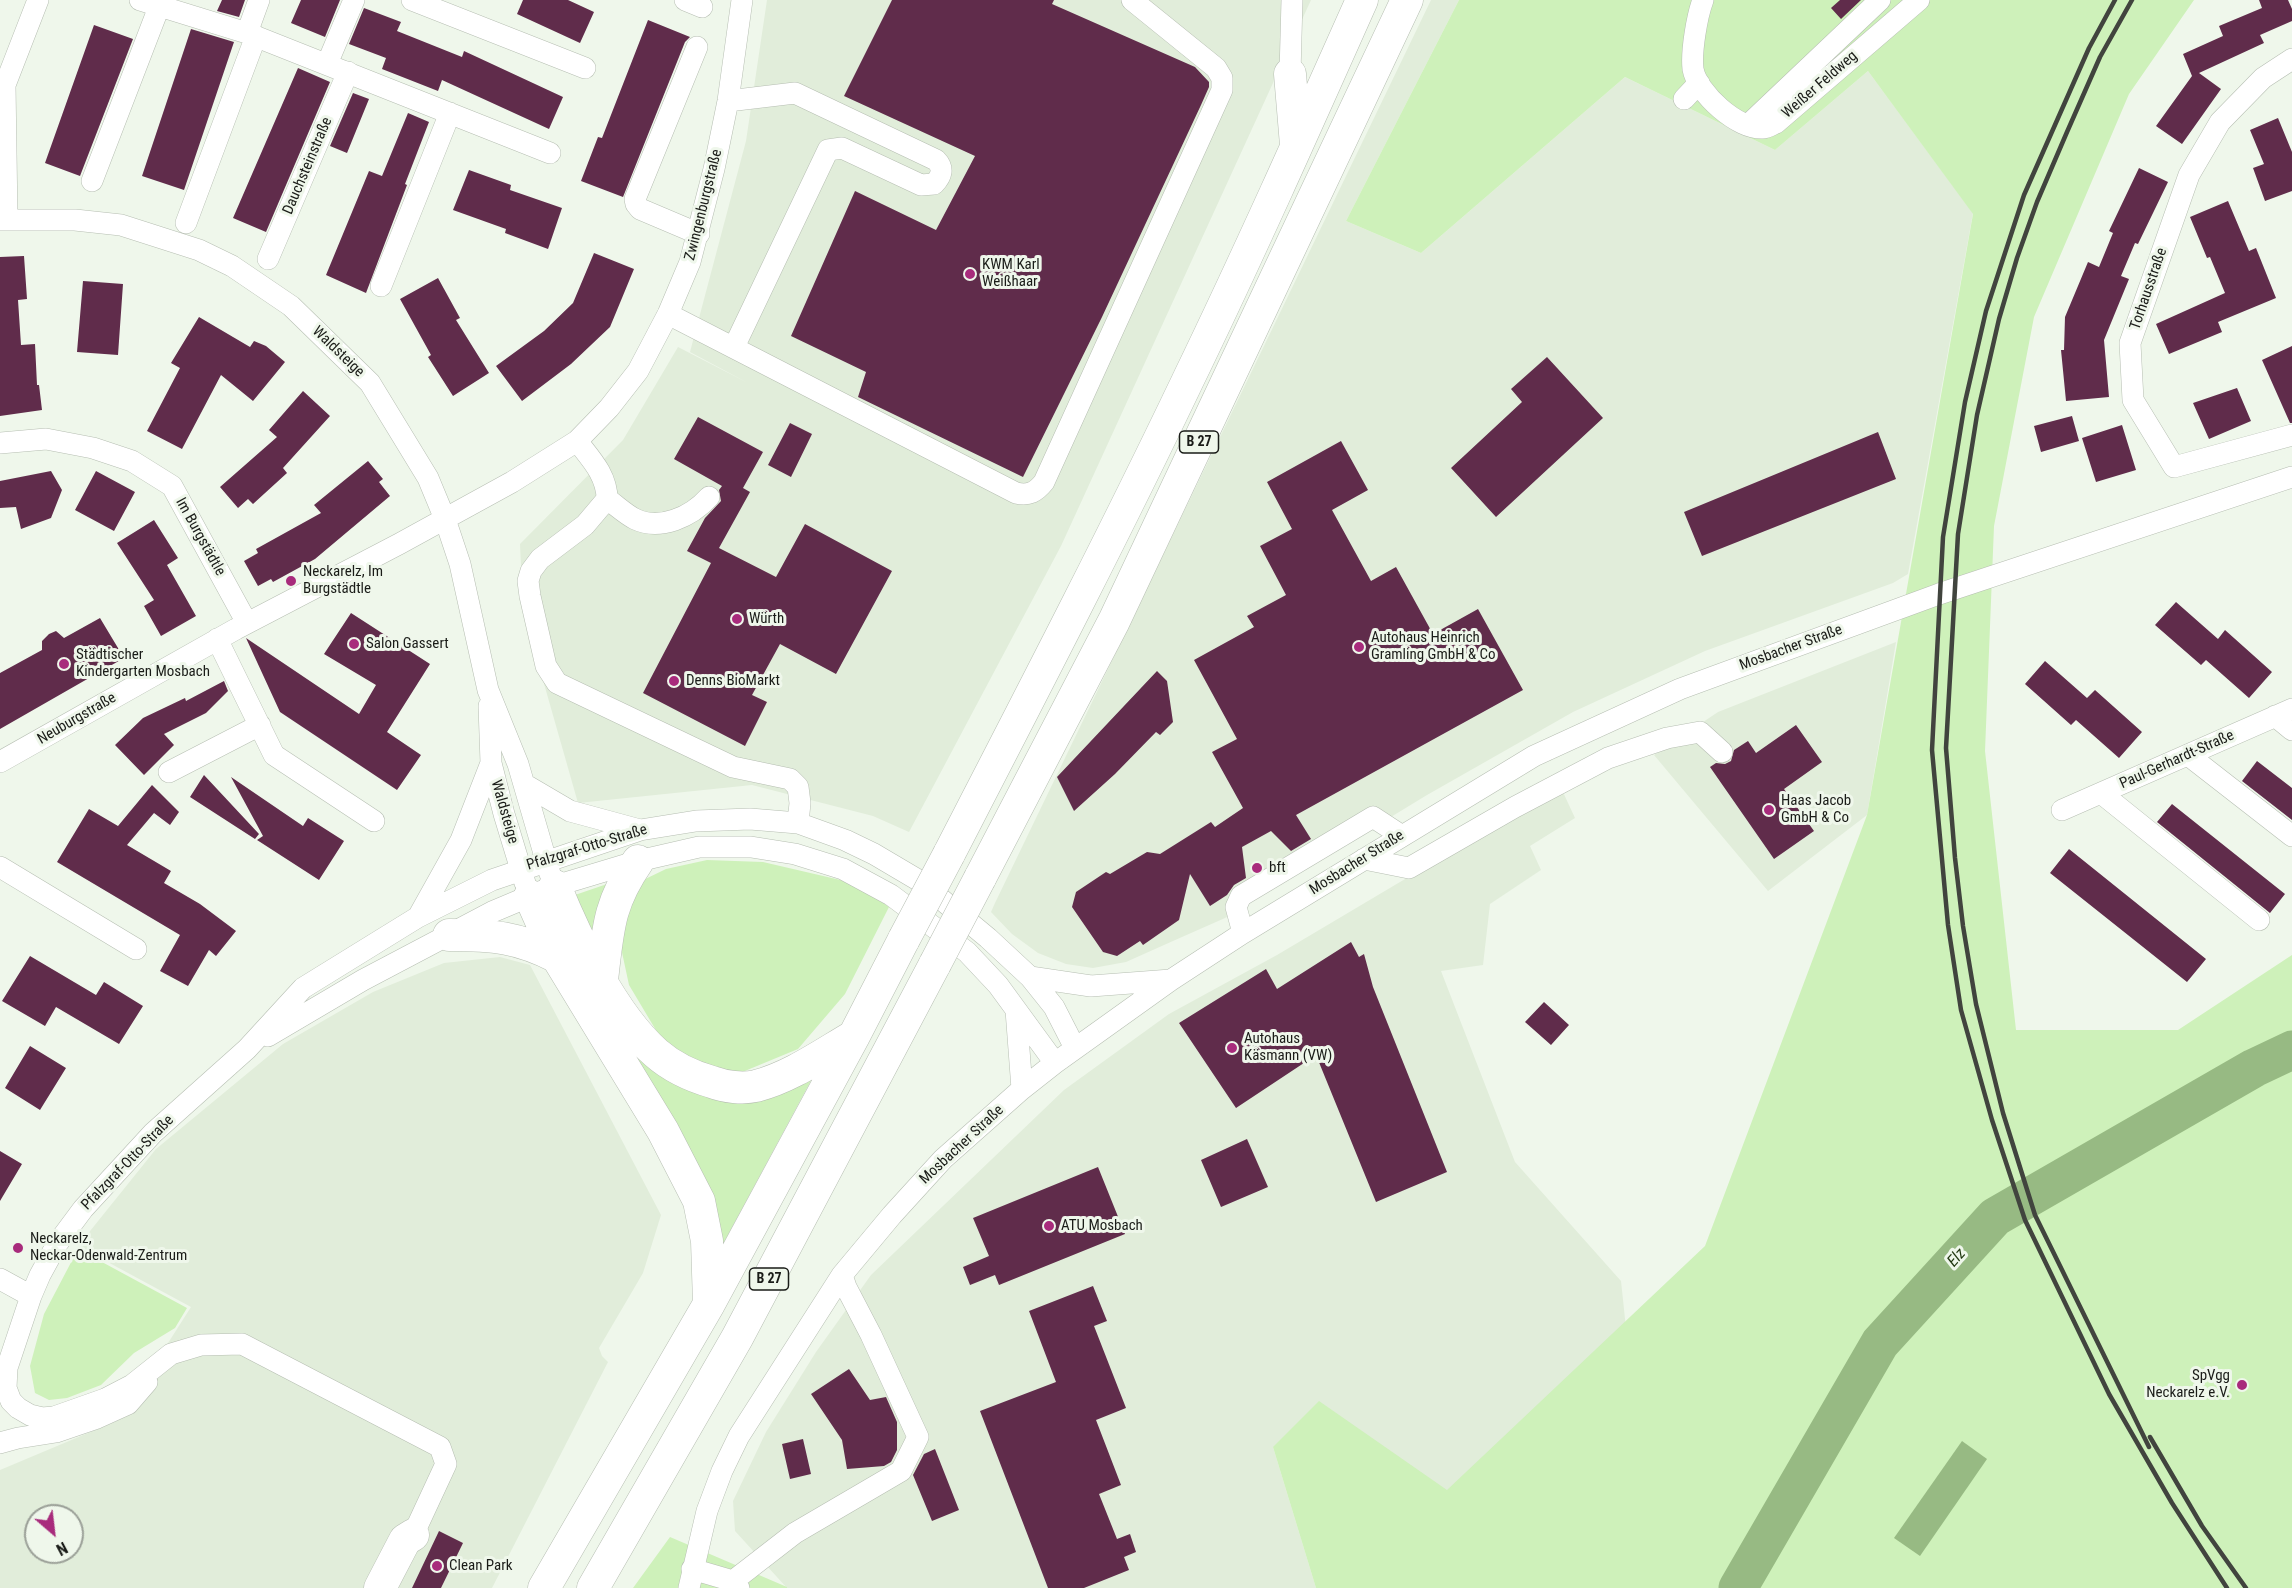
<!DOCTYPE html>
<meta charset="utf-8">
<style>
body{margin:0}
#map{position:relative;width:2292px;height:1588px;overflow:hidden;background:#eff7eb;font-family:"Roboto Condensed",sans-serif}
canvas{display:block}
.north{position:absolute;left:24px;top:1504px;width:60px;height:60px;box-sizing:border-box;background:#eff7eb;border:2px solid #9a9f97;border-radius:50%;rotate:152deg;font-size:16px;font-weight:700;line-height:24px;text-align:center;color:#1a1c18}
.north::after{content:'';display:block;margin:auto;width:21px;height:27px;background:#a82b7c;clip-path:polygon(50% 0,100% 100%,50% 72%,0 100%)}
</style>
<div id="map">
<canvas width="2292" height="1588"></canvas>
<div class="north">N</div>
</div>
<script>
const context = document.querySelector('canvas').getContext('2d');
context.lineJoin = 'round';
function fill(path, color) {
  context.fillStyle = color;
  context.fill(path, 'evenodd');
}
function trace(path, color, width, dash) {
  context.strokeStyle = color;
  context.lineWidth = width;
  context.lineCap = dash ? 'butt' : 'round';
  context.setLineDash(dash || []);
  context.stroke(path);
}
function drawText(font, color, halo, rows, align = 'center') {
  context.font = font + ' "Roboto Condensed",sans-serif';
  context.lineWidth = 6;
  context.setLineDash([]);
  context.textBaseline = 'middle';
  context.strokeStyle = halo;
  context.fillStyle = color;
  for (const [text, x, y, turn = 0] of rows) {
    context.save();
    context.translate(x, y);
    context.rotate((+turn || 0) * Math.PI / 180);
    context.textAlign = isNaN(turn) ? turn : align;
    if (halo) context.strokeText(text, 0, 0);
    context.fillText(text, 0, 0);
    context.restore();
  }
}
fill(new Path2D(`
 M767,0H1311L1061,546L909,832L873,816L752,785L578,803L523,610L520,544L623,440L678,347L748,383L690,352L746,141Z
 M1431,0H1459L1346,221L1421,253L1625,77L1775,150L1868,71L1973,213L1908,574L1893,583L1705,651L1573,712L1427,795L1225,918L1173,941L1126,962L1093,968L1066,964L1038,953L1012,934L991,912L995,903Z
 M1896,642L1867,815L1768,891L1654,755L1718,712Z
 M1562,790L1575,818L1530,846L1541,870L1490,904L1483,965L1441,971L1515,1162L1621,1281L1629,1356L1447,1491L1273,1447L1316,1588H787L735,1531L733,1501L766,1432L816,1352L871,1275L1064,1090L1169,1014L1277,955L1400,882Z
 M500,957L530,965L661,1215L643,1273L599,1348L602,1356L608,1362L492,1588H0V1470L119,1420L191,1307L78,1246L156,1149L283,1044L373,992L444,963ZM36,1516H72V1552H36Z`), '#e1edda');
fill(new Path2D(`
 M1459,0H2194L2129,94L2034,317L1994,526L1985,751L2016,1030H2178L2292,955V1588H1316L1273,1447L1319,1401L1447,1490L1705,1246L1867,815L1973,214L1868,71L1775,150L1625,77L1421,253L1346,221Z
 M707,860L763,862L849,882L868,892L889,907L845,994L798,1049L740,1073L696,1066L660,1037L629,985L617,929L637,883L666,869Z
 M610,883L598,944L572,896Z
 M565,942L662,1074L814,1075L715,1259Z
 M78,1249L187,1308L175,1328L134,1353L101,1385L67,1398L49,1400L35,1393L30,1366L44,1314Z
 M670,1537L787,1587V1588H633Z`), '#cef1ba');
fill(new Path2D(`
 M1962,1441L1987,1459L1920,1556L1894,1538Z`), '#97ba83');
trace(new Path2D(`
 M1738,1588L1880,1343L1995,1217L2254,1068L2292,1050`), '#97ba83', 39);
fill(new Path2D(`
 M222,0H245L239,17L217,11Z
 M301,0H340L325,37L291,23Z
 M523,0H568L594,12L580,43L517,14Z
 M892,0H1054L1052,4L1195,67L1209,82V87L1201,105L1102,317L1023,477L858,397L866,372L791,336L855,191L936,230L975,156L844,96Z
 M1840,0H1861L1841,19L1831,8Z
 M2259,0H2288L2292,9V21L2260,35L2264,43L2199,73L2221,89L2182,144L2156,126L2192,76L2183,54L2223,36L2219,26L2262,8Z
 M364,8L401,22L397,31L462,57L464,51L563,97L549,129L442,80L438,91L382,69L386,58L349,44Z
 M648,20L690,37L685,42L623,197L581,181L598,137L602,138Z
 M94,25L133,39L80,176L45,163Z
 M191,29L234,42L184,190L142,176Z
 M298,68L330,82L266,232L233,218Z
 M353,93L369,99L347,153L330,146Z
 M408,113L429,122L405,184L407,185L366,293L326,275L369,171L382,176Z
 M2278,118L2292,152V191L2265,201L2253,168L2264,164L2250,130Z
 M2139,168L2168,182L2138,244L2135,243L2121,276L2129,279L2104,340L2109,397L2066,401L2061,350H2064L2065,317L2088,262L2099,267L2113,233L2109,231Z
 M469,170L511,185L510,190L562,208L548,249L505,233L506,229L453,210Z
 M2228,201L2249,251L2256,248L2276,298L2218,322L2222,332L2169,354L2156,324L2225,293L2210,257L2207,258L2190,217Z
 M594,253L634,269L610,327L571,364L522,401L496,366L544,331L573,303Z
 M24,256L27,299L18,300L21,345L35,344L37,385H39L42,410L0,416V257Z
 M438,278L460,318L456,320L489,373L453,396L428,357L431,355L400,299Z
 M83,281L123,284L118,355L77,352Z
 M199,317L250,347L254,341L266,346L285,362L253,401L221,375L182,449L147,431L180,368L171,363Z
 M2292,346V423H2290L2262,360Z
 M1547,357L1603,418L1496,517L1451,468L1522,402L1511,389Z
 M2237,388L2251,421L2209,439L2193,403Z
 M303,391L330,416L283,468L287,473L253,504L248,499L238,508L220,487L277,437L269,430Z
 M2072,416L2079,441L2041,452L2034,426Z
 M698,417L763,452L743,488L750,492L719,548L776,577L805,524L892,571L836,674L780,644L752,695L767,702L745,746L643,693L711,563L687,551L705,518L721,501L719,490L722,486L674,459Z
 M790,423L812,434L791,477L768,465Z
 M2122,425L2136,470L2096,482L2082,438Z
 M1878,432L1896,479L1702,556L1684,512Z
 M1341,441L1368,490L1332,510L1371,581L1396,567L1433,634L1478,609L1523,690L1296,815L1311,839L1291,851L1271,831L1242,847L1246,878L1234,885L1227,895L1210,906L1190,874L1179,920L1143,945L1140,941L1117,956L1103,952L1072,907L1076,892L1106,872L1110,874L1147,852L1160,854L1211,822L1215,827L1243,808L1212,752L1237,739L1194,660L1254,627L1247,616L1286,595L1260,546L1292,529L1267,482Z
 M368,461L383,479L379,482L390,496L315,559L273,582L271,579L258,586L244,561L258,553L256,549L321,513L314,505Z
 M51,471L62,490L51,518L21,529L16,507L0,508V481Z
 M96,471L135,492L114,531L75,510Z
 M154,520L178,558L167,565L196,616L161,636L144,606L154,600L117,543Z
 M2176,602L2218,639L2225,630L2272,672L2249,698L2206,660L2201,665L2155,625Z
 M351,613L430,664L387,732L421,755L397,790L280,712L246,638L359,714L376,685L324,654Z
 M100,618L124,658L0,729V673L42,650V641L49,634L56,631L64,638Z
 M2045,661L2087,698L2095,690L2142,732L2119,758L2076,720L2071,725L2025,684Z
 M1157,671L1167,681L1173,722L1160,735L1156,732L1115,774L1074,811L1057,777Z
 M224,681L228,691L206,713L164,734L174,745L144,775L115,745L143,718L185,698L186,701Z
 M1796,725L1822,762L1784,789L1814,831L1774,859L1710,767L1716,763L1725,764L1731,761L1734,750L1748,741L1756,753Z
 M2257,761L2292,788V820L2242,781Z
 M204,775L259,834L255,839L190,797Z
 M231,777L303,826L308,818L344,841L319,880L257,840L263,836Z
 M152,785L179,812L170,825L154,813L127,845L171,871L164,883L200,904L236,931L216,956L209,950L188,986L160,971L180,935L57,862L89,809L118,826Z
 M2172,804L2285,894L2270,913L2157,822Z
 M2069,849L2206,959L2187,982L2050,873Z
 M1351,942L1359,957L1364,954L1373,987L1447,1172L1376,1202L1316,1055L1236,1108L1179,1023L1266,969L1277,989Z
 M30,956L96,995L104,982L143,1006L119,1044L56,1007L45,1026L2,1001Z
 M1544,1002L1569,1025L1551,1045L1525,1022Z
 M30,1046L66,1068L40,1110L5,1088Z
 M1247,1139L1268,1187L1221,1207L1201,1160Z
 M0,1151L22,1164L0,1201Z
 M1098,1167L1125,1234L999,1285L995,1275L970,1285L963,1267L989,1256L973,1218Z
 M1093,1286L1107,1321L1094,1326L1126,1408L1096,1420L1121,1485L1099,1494L1117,1539L1130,1534L1136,1552L1124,1557L1129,1570L1084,1588H1048L980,1411L1056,1382L1029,1311Z
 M849,1369L870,1400L886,1397L897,1422V1450L891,1462L884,1466L847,1469L842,1440L811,1394Z
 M803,1439L811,1474L790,1479L782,1444Z
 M935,1449L959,1510L932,1521L913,1475L924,1454Z
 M439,1531L463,1543L441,1588H412Z`), '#602c4b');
const minor = new Path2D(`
 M140,0L247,33L550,153
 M412,0L585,68
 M685,0L702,7
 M1703,0C1697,16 1691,51 1693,69C1697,93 1738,130 1763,128C1767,128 1773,124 1776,123L1919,0
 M247,33L259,0
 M697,47L635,199L636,204L640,209L699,234
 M2292,59L2263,78L2220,122L2189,175L2130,343L2133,400L2174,467L2292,435
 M327,64L354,0
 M1290,74L1292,0
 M1684,99L1699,83
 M728,101L795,93L936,160C944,168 942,176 934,184L921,185L842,148L828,150L734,347
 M1748,125L1880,0
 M92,181L159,7
 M7,219L5,85L38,0
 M0,220H75L121,225L199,250L232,266L291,306L370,383L428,478L445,519L460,564L488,690L518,764L550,874
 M186,223L256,36
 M268,259L348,72
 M381,286L450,113
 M668,314L1016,493C1029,496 1036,492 1044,482L1222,90V78L1216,68L1132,0
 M577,441C590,458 607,475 607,499L585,525L540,559L531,571L528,581L530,596L546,666L557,683L733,767L790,779L798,787L800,803L798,823
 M0,443L46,439L93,448L132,461L172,486L247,623
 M607,499C616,505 625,514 635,519C660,531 691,517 709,497
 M217,639L274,755L374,821
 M489,706L491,763L504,814L525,883
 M2275,716L2292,730
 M2188,755L2292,836
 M0,762L236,629L399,544L512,482L577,441L609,408L638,371L668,314L690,262L714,169L728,101L742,0
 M169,772L260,725
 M524,784L570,811L640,830
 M2101,793L2259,920
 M2062,810L2292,709
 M1364,859L1409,868L1515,807L1608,758L1667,738L1700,732L1722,752
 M0,867L136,949
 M418,917L461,840L491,763
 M1243,933L1236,907L1241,896L1373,817L1402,836
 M1030,977L1091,986L1171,980
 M1016,1010L1022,1089
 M268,1036L363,980L492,912L530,896L555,886L638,861L699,847H751L795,854L843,869L891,895L967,952L998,985L1055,1063
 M0,1279L31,1296
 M7,1368L6,1388L11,1401L18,1408L30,1415L42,1418L54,1417L105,1399L132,1385L171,1354L201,1345L242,1344L440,1447L446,1464L413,1535
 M0,1383L7,1368L31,1296L40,1275L57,1244L83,1209L153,1133L247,1049L303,988L418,917L492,880L640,830L696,821L750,819L798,823L845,840L874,854L918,880L988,938L1030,977L1054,1007L1075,1048
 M0,1443L18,1438L56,1432L97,1418L128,1404L147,1382
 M692,1569L733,1581L739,1588
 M733,1581L795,1533L901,1471L918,1437L871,1335L846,1287L842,1275
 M689,1588L707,1511L722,1471L739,1436L842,1275L892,1215L943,1159L1022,1089L1055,1063L1171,980L1243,933L1534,756L1680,689L1939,594L2292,477`);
const highway = new Path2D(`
 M1290,74L1296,145
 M949,854C1030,697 1111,541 1187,382C1248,256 1305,128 1362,0
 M980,878L1114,621L1407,0
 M555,886C576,938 613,1015 656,1053C672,1067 691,1076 712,1082C725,1087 743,1089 756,1086C791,1077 823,1054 854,1036
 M530,896L557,957L663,1131L699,1201L707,1241L709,1303
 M449,935C493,935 518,937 557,957
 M602,980C608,930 608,904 638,861
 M380,1588L405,1540L413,1535
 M544,1588L709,1304L854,1036L904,939
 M593,1588L737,1338L935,964`);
trace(minor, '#b6beb2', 22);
trace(highway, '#b6beb2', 33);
trace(minor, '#fff', 21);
trace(highway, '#fff', 32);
trace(new Path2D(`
 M2115,0L2089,48L2024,195L1986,311L1965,402L1943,537L1932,750L1948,925L1961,1010L1992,1120L2025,1220L2109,1394L2172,1503L2227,1588
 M2132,0L2100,57L2067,132L2037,202L2017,258L1999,319L1977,415L1958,534L1946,748L1955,858L1963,926L1976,1004L2003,1113L2035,1215L2149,1447
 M2150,1437L2202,1526L2246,1588`), '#41443e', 4.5);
const highwayBridge = new Path2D(`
 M904,939L949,854
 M935,964L980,878`);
trace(highwayBridge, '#b6beb2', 33, []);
trace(highwayBridge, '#fff', 32);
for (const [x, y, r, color] of [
 [970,274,6,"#a82b7c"],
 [291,581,6,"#a82b7c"],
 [737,619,6,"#a82b7c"],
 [354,644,6,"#a82b7c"],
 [1359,647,6,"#a82b7c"],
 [64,664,6,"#a82b7c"],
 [674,681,6,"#a82b7c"],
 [1769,810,6,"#a82b7c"],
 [1257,868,6,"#a82b7c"],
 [1232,1048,6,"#a82b7c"],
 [1049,1226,6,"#a82b7c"],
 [18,1248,6,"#a82b7c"],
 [2242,1385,6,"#a82b7c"],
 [437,1566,6,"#a82b7c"]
]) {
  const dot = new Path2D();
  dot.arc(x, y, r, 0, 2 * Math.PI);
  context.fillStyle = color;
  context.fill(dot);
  trace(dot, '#eff7eb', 2);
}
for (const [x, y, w] of [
 [1199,442,39],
 [769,1279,39]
]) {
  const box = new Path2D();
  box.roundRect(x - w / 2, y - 11, w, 22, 4.5);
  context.fillStyle = '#eff7eb';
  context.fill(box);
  trace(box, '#1a1c18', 1.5);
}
drawText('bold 14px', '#1a1c18', null, [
 ["B 27",1199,442],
 ["B 27",769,1279]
]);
drawText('15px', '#1a1c18', '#eff7eb', [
 ["Weißer Feldweg",1820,85,-41],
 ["Dauchsteinstraße",308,166,-67],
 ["Zwingenburgstraße",704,205,-76],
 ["Torhausstraße",2149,289,-71],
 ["Waldsteige",338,352,44],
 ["Im Burgstädtle",200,537,61],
 ["Mosbacher Straße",1791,648,-20],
 ["Neuburgstraße",77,719,-30],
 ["Paul-Gerhardt-Straße",2177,760,-24],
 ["Waldsteige",504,812,74],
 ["Pfalzgraf-Otto-Straße",587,848,-17],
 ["Mosbacher Straße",1357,863,-32],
 ["Mosbacher Straße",962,1145,-43],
 ["Pfalzgraf-Otto-Straße",128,1163,-46]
]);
drawText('15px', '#1a1c18', '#eff7eb', [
 ["KWM Karl",982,265],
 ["Weißhaar",982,282],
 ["Neckarelz, Im",303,572],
 ["Burgstädtle",303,589],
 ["Würth",749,619],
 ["Autohaus Heinrich",1371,638],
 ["Gramling GmbH & Co",1371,655],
 ["Salon Gassert",366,644],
 ["Städtischer",76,655],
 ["Kindergarten Mosbach",76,672],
 ["Denns BioMarkt",686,681],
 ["Haas Jacob",1781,801],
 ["GmbH & Co",1781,818],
 ["bft",1269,868],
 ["Autohaus",1244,1039],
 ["Käsmann (VW)",1244,1056],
 ["ATU Mosbach",1061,1226],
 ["Neckarelz,",30,1239],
 ["Neckar-Odenwald-Zentrum",30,1256],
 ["SpVgg",2230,1376,"right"],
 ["Neckarelz e.V.",2230,1393,"right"],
 ["Clean Park",449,1566]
], 'left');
drawText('italic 16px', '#1f360e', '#eff7eb', [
 ["Elz",1957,1258,-48]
]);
</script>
